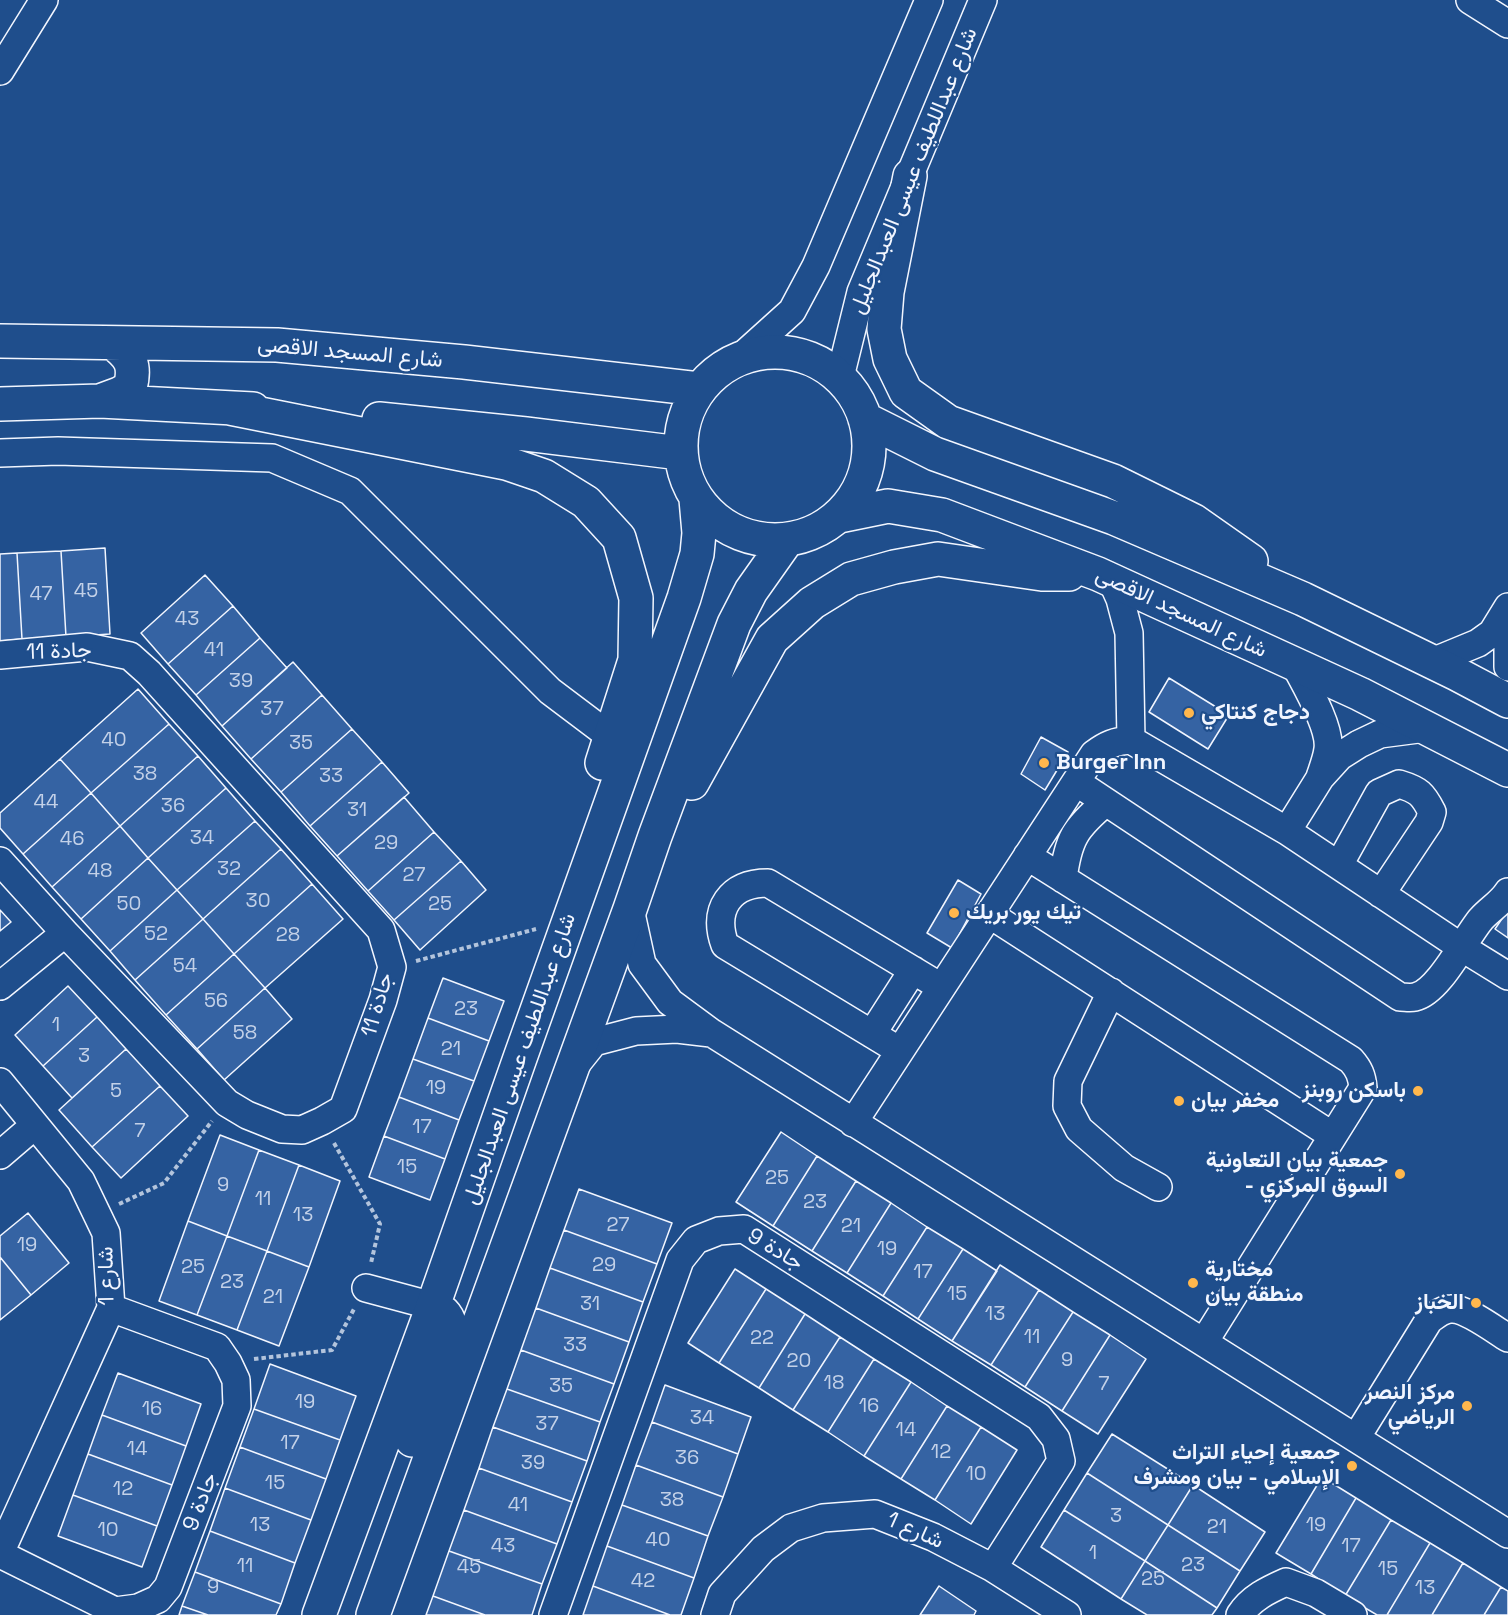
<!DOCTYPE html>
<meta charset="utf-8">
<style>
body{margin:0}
canvas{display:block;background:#1f4e8c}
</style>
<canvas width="1508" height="1615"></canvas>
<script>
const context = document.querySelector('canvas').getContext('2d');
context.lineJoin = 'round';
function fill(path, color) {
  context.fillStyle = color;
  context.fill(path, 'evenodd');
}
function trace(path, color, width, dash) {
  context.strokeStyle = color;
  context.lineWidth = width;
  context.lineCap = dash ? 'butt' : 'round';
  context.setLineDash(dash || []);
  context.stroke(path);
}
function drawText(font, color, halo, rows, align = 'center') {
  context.font = font + ' "Space Grotesk",Vazirmatn,sans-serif';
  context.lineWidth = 4.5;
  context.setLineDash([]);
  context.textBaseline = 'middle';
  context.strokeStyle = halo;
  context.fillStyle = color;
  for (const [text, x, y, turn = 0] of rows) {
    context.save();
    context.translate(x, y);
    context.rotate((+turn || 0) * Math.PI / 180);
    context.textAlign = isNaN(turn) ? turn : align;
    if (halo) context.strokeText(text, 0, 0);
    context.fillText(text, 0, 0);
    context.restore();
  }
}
const building = new Path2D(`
 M105,548L110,634L66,637L61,551Z
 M61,551L66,637L22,639L17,553Z
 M17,553L22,639L0,641V554Z
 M205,575L233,606L168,664L141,633Z
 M233,606L260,638L196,695L168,664Z
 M260,638L287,668L222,726L196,695Z
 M293,662L322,695L251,759L222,726Z
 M1169,678L1229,715L1208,749L1149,712Z
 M138,689L169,724L91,793L60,759Z
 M322,695L352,729L281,792L251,759Z
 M169,724L198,756L120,826L91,793Z
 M352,729L382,762L310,826L281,792Z
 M1041,737L1068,752L1045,790L1021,774Z
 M198,756L226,788L148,858L120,826Z
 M60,759L91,793L23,854L0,828V813Z
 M382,762L409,793L337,856L310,826Z
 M226,788L255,821L177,890L148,858Z
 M91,793L120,826L52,887L23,854Z
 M404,797L434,832L368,891L337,856Z
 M255,821L281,849L203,919L177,890Z
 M120,826L148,858L81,919L52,887Z
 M434,832L461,861L394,920L368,891Z
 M281,849L312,884L234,954L203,919Z
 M148,858L177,890L110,951L81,919Z
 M461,861L486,890L420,950L394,920Z
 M958,880L981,894L952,948L927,933Z
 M312,884L343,919L265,988L234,954Z
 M177,890L203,919L135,980L110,951Z
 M0,910L11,922L0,931Z
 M1508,910V938L1495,929Z
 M203,919L234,954L166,1015L135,980Z
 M234,954L265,988L197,1049L166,1015Z
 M443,978L504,1001L489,1041L428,1018Z
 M68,986L97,1017L43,1066L15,1035Z
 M265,988L292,1019L224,1080L197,1049Z
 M97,1017L126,1049L72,1098L43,1066Z
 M428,1018L489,1041L474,1081L413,1059Z
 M126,1049L160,1086L92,1147L59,1110Z
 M413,1059L474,1081L459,1120L399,1097Z
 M160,1086L188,1116L121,1178L92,1147Z
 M399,1097L459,1120L445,1159L384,1136Z
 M781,1132L817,1156L773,1226L736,1202Z
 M220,1135L259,1150L227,1236L188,1221Z
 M384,1136L445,1159L430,1200L369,1177Z
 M259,1150L299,1165L267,1251L227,1236Z
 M817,1156L856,1181L812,1251L773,1226Z
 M299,1165L340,1181L309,1267L267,1251Z
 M856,1181L891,1203L847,1273L812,1251Z
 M579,1189L672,1223L657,1264L564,1230Z
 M891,1203L927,1227L883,1296L847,1273Z
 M28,1213L69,1263L31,1295L0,1257V1236Z
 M188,1221L227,1236L197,1315L159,1301Z
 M927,1227L963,1249L918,1319L883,1296Z
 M564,1230L657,1264L643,1302L550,1268Z
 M227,1236L267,1251L237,1330L197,1315Z
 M963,1249L997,1271L952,1341L918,1319Z
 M267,1251L309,1267L279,1346L237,1330Z
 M0,1257L31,1295L0,1320Z
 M1000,1265L1039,1290L991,1365L952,1341Z
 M550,1268L643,1302L629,1342L536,1308Z
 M735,1269L766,1289L719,1363L688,1343Z
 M766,1289L805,1314L759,1388L719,1363Z
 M1039,1290L1073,1312L1025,1387L991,1365Z
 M536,1308L629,1342L614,1384L521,1350Z
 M1073,1312L1110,1335L1062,1411L1025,1387Z
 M805,1314L840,1337L793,1410L759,1388Z
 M1110,1335L1146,1359L1098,1434L1062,1411Z
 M840,1337L874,1359L828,1432L793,1410Z
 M521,1350L614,1384L600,1422L507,1389Z
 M874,1359L911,1382L864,1456L828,1432Z
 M270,1364L356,1396L340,1440L254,1409Z
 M118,1373L201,1404L186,1446L102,1415Z
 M911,1382L947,1406L901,1479L864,1456Z
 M665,1385L751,1417L738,1454L652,1422Z
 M507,1389L600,1422L587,1461L493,1427Z
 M947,1406L981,1427L935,1500L901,1479Z
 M254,1409L340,1440L326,1479L240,1447Z
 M102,1415L186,1446L172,1485L88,1454Z
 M652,1422L738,1454L723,1497L636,1465Z
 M493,1427L587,1461L572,1502L479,1468Z
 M981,1427L1017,1450L971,1524L935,1500Z
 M1112,1434L1193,1485L1168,1525L1087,1473Z
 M240,1447L326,1479L311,1520L225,1488Z
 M88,1454L172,1485L157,1526L73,1495Z
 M636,1465L723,1497L708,1536L622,1505Z
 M479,1468L572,1502L557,1544L464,1510Z
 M1087,1473L1168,1525L1145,1561L1064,1510Z
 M1322,1477L1356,1498L1311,1574L1276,1553Z
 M1193,1485L1265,1532L1240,1571L1168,1525Z
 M225,1488L311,1520L295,1563L210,1531Z
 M73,1495L157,1526L142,1567L58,1536Z
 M1356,1498L1391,1520L1345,1596L1311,1574Z
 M622,1505L708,1536L694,1578L607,1546Z
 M464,1510L557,1544L542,1584L449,1551Z
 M1064,1510L1145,1561L1121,1599L1041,1547Z
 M1391,1520L1430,1543L1387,1615H1377L1345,1596Z
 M1168,1525L1240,1571L1217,1608L1145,1561Z
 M210,1531L295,1563L281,1604L195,1572Z
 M1430,1543L1463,1563L1432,1615H1387Z
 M607,1546L694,1578L681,1615H670L593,1586Z
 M449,1551L542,1584L532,1615H485L433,1596Z
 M1145,1561L1217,1608L1212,1615H1147L1121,1599Z
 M1463,1563L1501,1587L1484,1615H1432Z
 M195,1572L281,1604L276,1615H208L182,1606Z
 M593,1586L670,1615H583Z
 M939,1586L976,1611L974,1615H920Z
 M1501,1587L1508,1591V1615H1484Z
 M433,1596L485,1615H426Z
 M182,1606L208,1615H179Z`);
fill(building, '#3563a3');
trace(building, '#f2f6ff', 1.5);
const minor = new Path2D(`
 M1470,0L1508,24
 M0,71L44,0
 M741,357L792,311L816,266L929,0
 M840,377L861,292L983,0
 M0,453L58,451L272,458L350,491L550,691L611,737
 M1112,581L1120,599L1129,633L1131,740
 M1508,643V667
 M0,655L87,647L130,656L149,673L381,930L392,967L383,1000L343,1109L322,1121L302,1130L282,1129L247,1115L227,1103L65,933L0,861
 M1432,662L1478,643L1492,633L1508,607
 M1295,665C1305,684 1331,727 1328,749C1327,758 1323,768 1320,777
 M1076,782L1400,997C1405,997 1410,998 1415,997C1439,992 1465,938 1481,919C1490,909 1501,903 1508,892
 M1287,831L1320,778L1340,756L1359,744L1380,734L1426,728
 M1027,856L1351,1060C1359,1069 1362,1076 1363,1088L1204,1342
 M1339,865L1379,793L1399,784C1419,790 1423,794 1432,812L1429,822L1381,894
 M1063,879C1068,839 1075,828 1106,802
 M630,909L642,964L670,1002L712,1033L1508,1534
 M989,914L1333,1136
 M0,986L65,933
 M1111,992L1068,1081L1067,1106L1079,1129L1124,1168L1158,1187
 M872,1034L913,970
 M900,1051L725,945C712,909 730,883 768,883L941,987
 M574,1067L594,1042L636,1031L677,1029L711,1033
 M0,1082L81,1181L106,1233L111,1308L0,1553
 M853,1123L1094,754C1106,745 1115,741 1131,740L1287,831L1461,947L1508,976
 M0,1155L35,1125
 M366,1288L433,1306
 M1356,1438L1429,1320C1436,1315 1443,1309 1451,1309C1466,1308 1495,1330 1508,1338
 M0,1554L115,1611L138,1608L158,1599L168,1587L237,1406L236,1380L228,1363L217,1347L111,1308
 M553,1615L680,1260L696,1240L719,1231L744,1229L1039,1417L1056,1439L1061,1461L993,1568
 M715,1615L722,1594L763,1549L791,1528L823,1518L875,1514L933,1537L993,1568L1067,1615
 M1240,1615C1251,1598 1268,1590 1286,1582L1316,1593L1353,1615`);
const major = new Path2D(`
 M910,176L887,292L884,329L890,359L906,392L948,422L1113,481L1194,521L1251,561
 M0,341L277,345L464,362L699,389
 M681 446a94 94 0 1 1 188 0a94 94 0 1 1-188 0Z
 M100,401L119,394L130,388C136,365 131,357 113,343
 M0,404L100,401L253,409
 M230,408L506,463L544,476L586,502L619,538L636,598L635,660L602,763
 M379,419L526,434L680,453
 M865,419L935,454L1114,518L1303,599L1457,674L1508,701
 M839,516L888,506L942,515L1098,574L1360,694L1508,770
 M692,783L772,639L812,603L851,579L894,567L938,559L1042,574H1069
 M412,1440L451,1330C449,1317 444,1311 433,1306
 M319,1615L433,1306L520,1058L684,598L697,554L699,533L696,499
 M373,1615L630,909L655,836L734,624L751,591L787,540`);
trace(minor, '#f2f6ff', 30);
trace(major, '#f2f6ff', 36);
trace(new Path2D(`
 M416,961L536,929
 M334,1143L380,1224L371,1263
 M119,1204L164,1183L212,1121
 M254,1359L332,1350L354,1309`), '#b3c4dc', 4, [4.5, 3]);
trace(minor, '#1f4e8c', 27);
trace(major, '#1f4e8c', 33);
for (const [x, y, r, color] of [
 [1189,713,6,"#ffb74d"],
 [1044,763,6,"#ffb74d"],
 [954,913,6,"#ffb74d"],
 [1418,1091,6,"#ffb74d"],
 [1179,1101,6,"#ffb74d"],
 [1400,1174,6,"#ffb74d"],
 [1193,1283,6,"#ffb74d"],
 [1476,1303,6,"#ffb74d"],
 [1467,1406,6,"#ffb74d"],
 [1352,1466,6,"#ffb74d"]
]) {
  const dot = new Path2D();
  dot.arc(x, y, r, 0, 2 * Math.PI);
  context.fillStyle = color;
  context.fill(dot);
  trace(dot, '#1f4e8c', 2);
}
drawText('20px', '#c3d1e8', null, [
 ["45",86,592],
 ["47",41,595],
 ["43",187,620],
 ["41",214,651],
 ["39",241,682],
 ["37",272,710],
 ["40",114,741],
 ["35",301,744],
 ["38",145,775],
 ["33",331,777],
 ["44",46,803],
 ["36",173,807],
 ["31",357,811],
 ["34",202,839],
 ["46",72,840],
 ["29",386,844],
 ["32",229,870],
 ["48",100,872],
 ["27",414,876],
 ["30",258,902],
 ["50",129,905],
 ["25",440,905],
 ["52",156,935],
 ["28",288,936],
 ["54",185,967],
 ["56",216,1002],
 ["23",466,1010],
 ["1",56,1026],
 ["58",245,1034],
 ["21",451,1050],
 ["3",84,1057],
 ["19",436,1089],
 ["5",116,1092],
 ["17",422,1128],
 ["7",140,1132],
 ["15",407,1168],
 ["25",777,1179],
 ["9",223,1186],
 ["11",263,1200],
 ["23",815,1203],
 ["13",303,1216],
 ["27",618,1226],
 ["21",851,1227],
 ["19",27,1246],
 ["19",887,1250],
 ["29",604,1266],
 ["25",193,1268],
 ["17",923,1273],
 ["23",232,1283],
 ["15",957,1295],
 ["21",273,1298],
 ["31",590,1305],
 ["13",995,1315],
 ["11",1032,1338],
 ["22",762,1339],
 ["33",575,1346],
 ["9",1067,1361],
 ["20",799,1362],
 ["18",834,1384],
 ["7",1104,1385],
 ["35",561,1387],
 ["19",305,1403],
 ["16",869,1407],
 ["16",152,1410],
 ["34",702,1419],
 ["37",547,1425],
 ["14",906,1431],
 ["17",290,1444],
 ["14",137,1450],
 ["12",941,1453],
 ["36",687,1459],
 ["39",533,1464],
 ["10",976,1475],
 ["15",275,1484],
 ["12",123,1490],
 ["38",672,1501],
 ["41",518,1506],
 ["3",1116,1517],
 ["13",260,1526],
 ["19",1316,1526],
 ["21",1217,1528],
 ["10",108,1531],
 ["40",658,1541],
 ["43",503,1547],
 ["17",1351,1547],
 ["1",1093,1554],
 ["23",1193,1566],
 ["11",245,1567],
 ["45",469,1568],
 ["15",1388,1570],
 ["25",1153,1580],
 ["42",643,1582],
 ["9",213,1588],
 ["13",1425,1589]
]);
drawText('22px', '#f2f6ff', '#1f4e8c', [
 ["شارع عبداللطيف عيسى العبدالجليل",914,171,-68],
 ["شارع المسجد الاقصى",350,353,5],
 ["شارع المسجد الاقصى",1181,613,25],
 ["جادة 11",59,652,-2],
 ["جادة 11",378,1005,-74],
 ["شارع عبداللطيف عيسى العبدالجليل",520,1059,-71],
 ["جادة 9",775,1250,31],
 ["شارع 1",107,1276,-91],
 ["جادة 9",201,1502,-69],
 ["شارع 1",915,1531,24]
]);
drawText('bold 22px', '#f2f6ff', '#1f4e8c', [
 ["دجاج كنتاكي",1201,713],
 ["Burger Inn",1056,763],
 ["تيك يور بريك",966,913],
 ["باسكن روبنز",1406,1091,"right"],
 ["مخفر بيان",1191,1101],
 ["جمعية بيان التعاونية",1388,1161,"right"],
 ["- السوق المركزي",1388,1186,"right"],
 ["مختارية",1205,1270],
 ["منطقة بيان",1205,1295],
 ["الخباز",1464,1303,"right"],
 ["مركز النصر",1455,1393,"right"],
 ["الرياضي",1455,1418,"right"],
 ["جمعية إحياء التراث",1340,1453,"right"],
 ["الإسلامي - بيان ومشرف",1340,1478,"right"]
], 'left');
</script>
